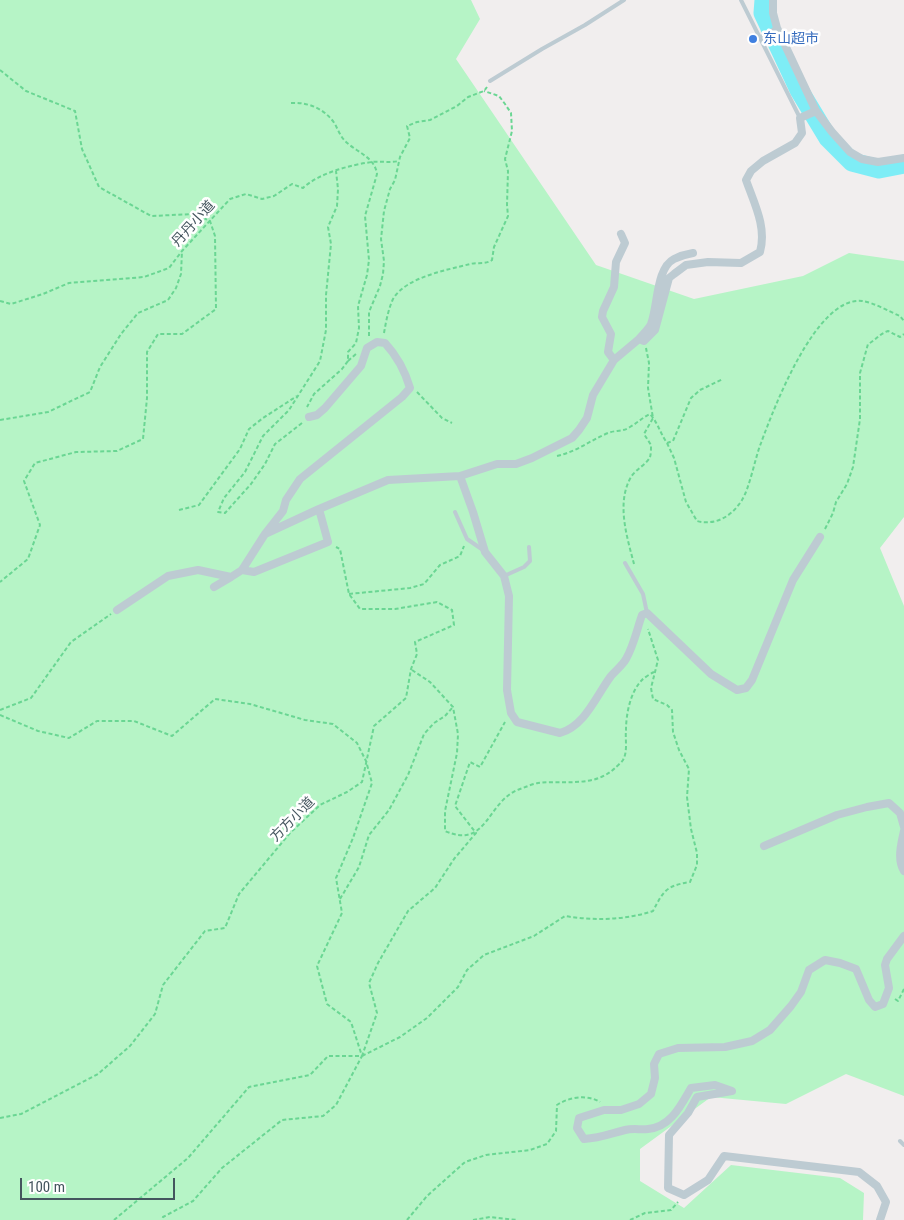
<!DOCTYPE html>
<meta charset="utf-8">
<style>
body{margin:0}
#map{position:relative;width:904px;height:1220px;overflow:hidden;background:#f1eeee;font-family:"Roboto Condensed",sans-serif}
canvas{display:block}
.scale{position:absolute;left:20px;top:1178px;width:155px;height:22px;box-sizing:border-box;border:2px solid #44555e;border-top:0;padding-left:6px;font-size:15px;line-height:18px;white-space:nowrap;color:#44555e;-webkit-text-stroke:4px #fff;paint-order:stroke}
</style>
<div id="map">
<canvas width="904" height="1220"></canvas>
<div class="scale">100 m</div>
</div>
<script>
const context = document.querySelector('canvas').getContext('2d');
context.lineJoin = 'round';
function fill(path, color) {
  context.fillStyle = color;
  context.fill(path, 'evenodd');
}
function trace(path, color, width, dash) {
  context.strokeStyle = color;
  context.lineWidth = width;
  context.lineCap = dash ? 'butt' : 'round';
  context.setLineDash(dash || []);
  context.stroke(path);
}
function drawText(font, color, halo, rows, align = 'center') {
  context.font = font + ' "Roboto Condensed","Noto Sans SC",sans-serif';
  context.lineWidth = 5;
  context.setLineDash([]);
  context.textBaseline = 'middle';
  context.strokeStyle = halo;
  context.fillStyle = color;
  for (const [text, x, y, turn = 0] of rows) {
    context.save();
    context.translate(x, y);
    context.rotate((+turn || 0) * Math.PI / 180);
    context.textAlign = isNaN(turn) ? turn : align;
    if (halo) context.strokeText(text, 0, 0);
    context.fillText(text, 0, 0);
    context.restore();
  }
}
fill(new Path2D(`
 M0,0H471L480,19L456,59L596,265L694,299L803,276L849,253L904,261V517L880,548L904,606V1096L846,1074L786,1104L711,1097L640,1149V1181L684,1208L731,1165L840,1178L864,1193L863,1220H0Z`), '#b6f4c6');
trace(new Path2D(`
 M764,0L763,13L799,90L828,138L852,162L879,169L904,164`), '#7eedf6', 19);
trace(new Path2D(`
 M0,70L26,91L75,111L82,149L99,187L151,216L195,214L210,221L215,236L216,309L182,334H158L147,352V398L143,439L117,451L76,452L35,463L24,481L40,525L28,559L0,582
 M291,103C309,102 325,109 335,124C338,130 341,137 345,141C356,152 375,157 377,174L365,216L369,260L367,275L358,306L359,328L356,343L348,352V361L342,369L314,394L307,407
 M0,301L11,304L43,294L69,283L144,277L169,268L182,251L230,199L246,194L262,199L274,196L292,184L303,188C319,173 350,165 372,162C381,161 389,163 399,161
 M384,333C386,322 388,310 393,299C406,277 447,270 470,264C478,262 485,265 492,260L494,247L508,216L507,205L508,171L505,159L512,131L511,113L505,104L499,96L484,91
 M369,336V312L380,286L383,274L384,261L381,239L384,211L390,189L395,180L400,157L410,138L407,126L417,122L430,120L457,106L468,97L484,91L487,87
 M348,361L356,354
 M417,392L442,418L452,423
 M0,420L48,412L90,392L100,367L121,334L138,313L168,300L176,288L181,274L182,251
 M302,423L275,444L265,464L251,484L225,513L218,512L224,498L245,472L263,436L289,410L320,361L326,330V295L331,244L328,227L337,206L338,189L336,171
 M667,443L674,458L686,502L697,521C716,526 732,516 742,500C750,487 755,458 761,443C774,408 816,296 862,301C873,302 890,312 900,316L904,321
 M557,456C578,451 589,441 608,433C615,430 623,432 630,427C637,423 642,418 650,414C658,423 660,433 667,443L673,441L691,398L700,390L723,379
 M179,510L199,505L240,449L249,429L263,418L297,396
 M825,529L833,513L836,502L847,484L853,467L860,419V373L868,344C876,340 879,334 888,331L900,337L904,334
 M634,564C627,537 616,503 631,477C636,469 647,464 650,457C651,454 651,449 651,445L644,434L653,418L648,388L649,363L646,348
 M349,594L410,588L424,584L440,565L460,556L464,546
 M412,670L430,682L453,707L458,734L457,753L445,811V831C488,850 487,800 520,789C526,787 532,784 538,783C564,780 594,788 615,768C617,766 621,763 623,760C628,751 625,740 626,730C626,715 630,692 642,680C645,677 650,674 654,672
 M0,710L31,698L71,642L111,614
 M0,715L38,731L69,738L97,721H134L172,736L215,699L250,704L305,720L333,724L357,743L366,761L372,783L353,838L336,878L342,913L317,966L327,1004L351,1022L362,1056L336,1105L323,1116L282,1120L222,1168L193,1201L163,1217L162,1220
 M340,899L359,867L369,835L389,810L408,775L424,734L434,723L445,716L453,707
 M895,999L898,1001L904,989
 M362,1056L400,1037L427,1018L458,987L467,970L484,955L534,936L565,916C594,921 626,920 653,911C664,890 666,886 690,882L697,865V853L691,829L687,797L689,769L679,750L673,732L672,710L667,705L653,699L651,688L658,660L648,629
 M0,1118L21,1114L98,1074L130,1046L155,1014L163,985L205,931L225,928L239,894L290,833L320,805L347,792L362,782L374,726L406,698L411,669L417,654L415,642L454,625L452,610L437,602L395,609H360L349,594L340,549L336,547
 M114,1220L188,1158L249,1087L310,1075L328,1056H362L377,1013L369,983L378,963L408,911L435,888L454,859L476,833L455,806L470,762L480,767L505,722
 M407,1220L427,1196L465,1162L486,1155L530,1150L547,1144L556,1131L557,1105C569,1097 587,1094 600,1102
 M473,1220L490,1217L517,1220
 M630,1220L645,1213L671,1210L678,1202`), '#6ad693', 2, [4, 2.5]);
trace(new Path2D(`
 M741,0L800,118
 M759,38L776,28
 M490,81L542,49L585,25L624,0
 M455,512L467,539L483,550
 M625,563L643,594L647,613
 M504,576L524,567L530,561L529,547
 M900,1141L904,1145`), '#bdcbd2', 4);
trace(new Path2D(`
 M773,0V13L777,28L816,111L832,132L850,152L862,159L878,162L904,158
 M621,234L625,243L616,262L614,287L603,311L602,317L611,334L608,352L614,360L639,339
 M693,253C687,254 680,256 674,259C656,268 658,306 651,324C648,330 643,334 639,339L644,341L655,330L669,278L674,274L686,265L708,262L741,263L760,252C767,227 754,203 746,180L751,171L763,161L795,143L802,133L800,118L816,111
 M614,360L593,395L587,418L579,430L572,438L532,458L516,464H497L460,476L473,512L485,552L504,576L509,596L507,690L511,713L517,722L560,733C585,726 596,696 611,676C616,670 622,666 626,659C634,645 637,629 642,615L647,613L711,674L737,690L746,688L752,680L793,580L820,537
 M265,534L283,511L286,500L300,479L402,397L410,388C405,371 397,356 385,343L377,342L367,348L361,366L325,408L317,415L309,417
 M242,570L254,572L328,542L319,509
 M214,587L231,577
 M117,610L168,576L198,570L231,577L242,570L265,534L319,509L388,480L460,476
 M904,831C901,844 897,860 904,871
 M764,846L837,815L867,807L889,803L900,813L904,827
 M880,1220L886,1202L877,1186L859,1172L724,1156L708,1180L684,1195L668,1188L669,1135L688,1113L697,1097L732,1091L715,1085L691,1088C681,1105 671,1127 648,1129C641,1130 633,1128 625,1130C609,1134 601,1138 584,1139L577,1128L579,1118L604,1110H621L639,1104L651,1094L655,1078L654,1064L659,1054L678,1048L725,1047L752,1041L770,1030L791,1006L801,992L809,970L825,960L840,963L856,969L869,1000L875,1007L883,1004L889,988L885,965L887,959L904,936`), '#bdcbd2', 8);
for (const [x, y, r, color] of [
 [753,39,5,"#3f7fe0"]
]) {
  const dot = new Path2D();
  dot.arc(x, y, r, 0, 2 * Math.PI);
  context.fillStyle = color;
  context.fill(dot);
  trace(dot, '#fff', 2);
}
drawText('14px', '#366cbe', '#fff', [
 ["东山超市",763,39]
], 'left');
drawText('14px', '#44555e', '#fff', [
 ["丹丹小道",194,224,-48],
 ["方方小道",293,820,-45]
]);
</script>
